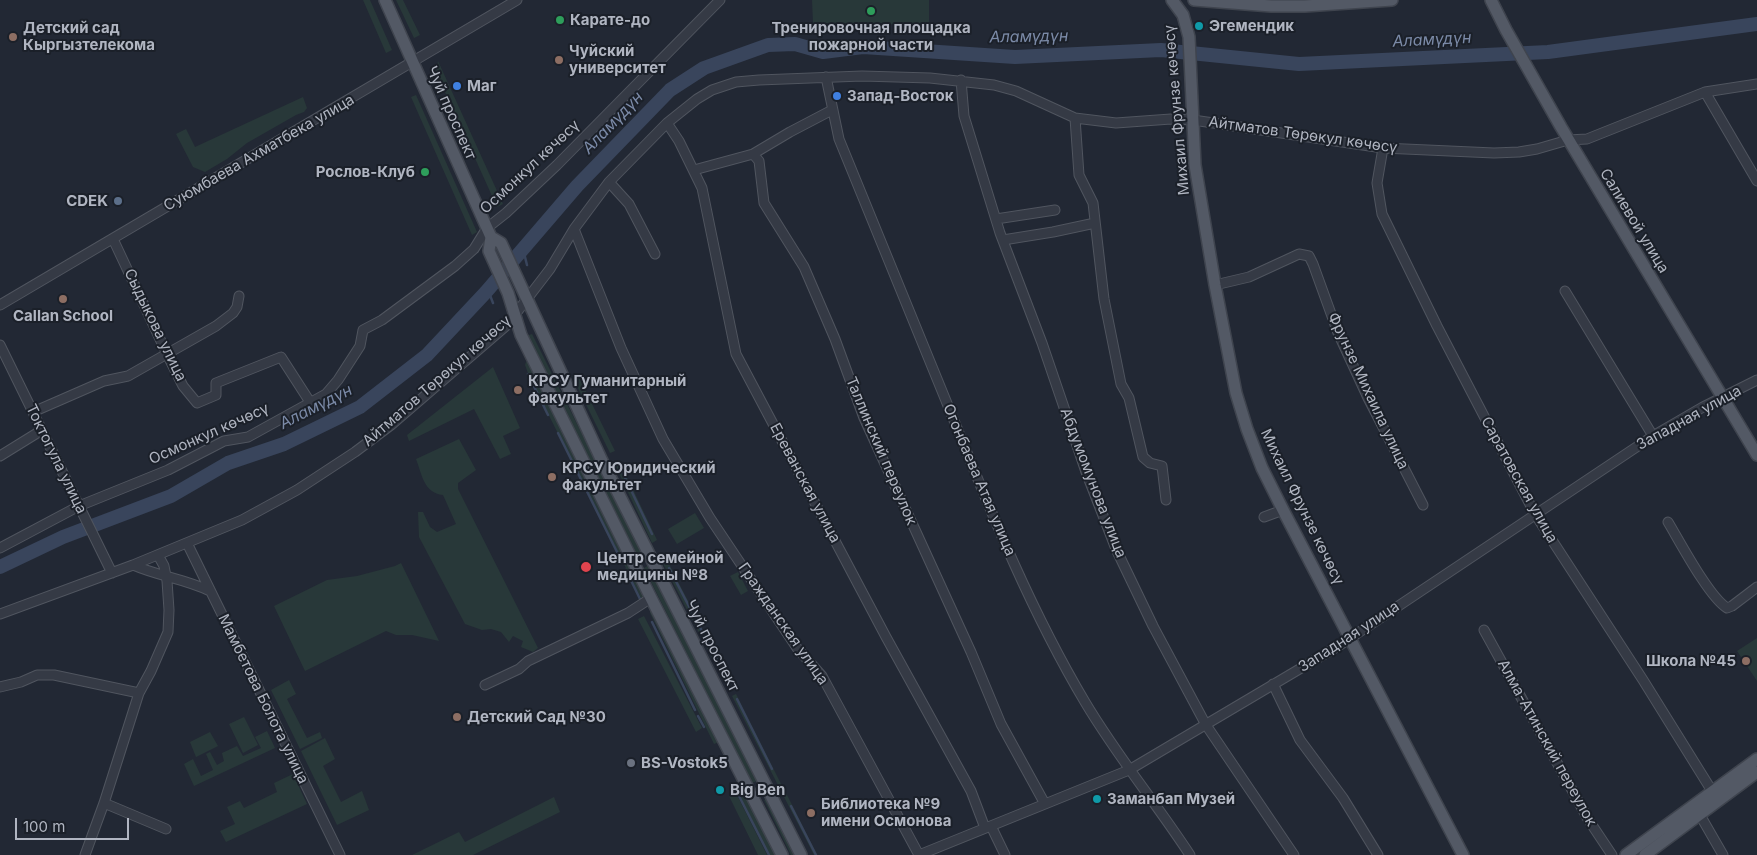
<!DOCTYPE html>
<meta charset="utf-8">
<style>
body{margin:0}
#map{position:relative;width:1757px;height:855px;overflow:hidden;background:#222834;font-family:Inter,sans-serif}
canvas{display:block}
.scale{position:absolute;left:15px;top:818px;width:114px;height:22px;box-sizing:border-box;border:2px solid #b0b5c1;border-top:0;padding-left:6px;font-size:15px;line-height:18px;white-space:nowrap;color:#b0b5c1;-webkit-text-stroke:4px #1b2029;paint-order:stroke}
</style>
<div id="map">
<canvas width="1757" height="855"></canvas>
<div class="scale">100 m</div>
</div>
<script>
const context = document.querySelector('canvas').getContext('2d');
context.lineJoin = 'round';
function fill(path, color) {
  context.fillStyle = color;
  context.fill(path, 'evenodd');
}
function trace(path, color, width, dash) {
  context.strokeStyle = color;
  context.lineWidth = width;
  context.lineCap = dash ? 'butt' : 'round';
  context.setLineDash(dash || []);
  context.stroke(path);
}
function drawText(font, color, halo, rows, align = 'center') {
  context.font = font + ' Inter,sans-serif';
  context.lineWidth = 4;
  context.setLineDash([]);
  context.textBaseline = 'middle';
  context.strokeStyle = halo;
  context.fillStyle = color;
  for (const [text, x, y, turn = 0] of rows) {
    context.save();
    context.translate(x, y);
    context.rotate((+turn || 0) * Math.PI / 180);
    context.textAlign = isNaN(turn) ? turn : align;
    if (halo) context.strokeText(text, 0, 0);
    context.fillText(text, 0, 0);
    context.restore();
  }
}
fill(new Path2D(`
 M363,0H370L392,50L386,53Z
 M396,0H403L420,35L414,38Z
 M812,0H929V25L813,23Z
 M438,61L503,204L497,207L436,72Z
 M416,95L477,232L472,235L411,97Z
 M303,97L307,108L304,112L296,115L247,143L227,159L205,172L193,167L176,134L186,129L195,147Z
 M532,334L642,554L638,556L533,349L529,338V335Z
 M528,361L647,597L642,600L529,376L525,365L526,362Z
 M493,367L520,428L503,436L511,454L500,459L474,409L409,441L407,435Z
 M577,373L615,451L610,453L572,376Z
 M459,439L476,470L458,483V489L538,648L533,652L521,647L523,641L513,636L509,642L501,632L491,629L482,630L465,624L419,537L418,512H423L430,527L437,532L456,524L443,495C424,493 422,475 416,459Z
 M620,462L657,540L652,543L616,467Z
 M695,513L704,528L677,544L668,529Z
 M666,558L724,671L720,673L661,560Z
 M401,563L439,641L412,635H396L386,631L305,671L274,606L327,580L357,576L395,566Z
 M649,565L757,781L752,783L644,568Z
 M738,572L748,591L741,595L730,576Z
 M653,608L719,742L714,744L650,613V609Z
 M644,616L702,728L696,732L638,619Z
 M1757,638V681L1737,651Z
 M289,680L296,694L287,699L307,738L320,732L322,738L300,749L271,690Z
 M736,694L782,786L779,787L732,696Z
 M244,717L258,745L243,753L229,724Z
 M267,731L275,748L194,786L184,764L193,759L201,776L213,770L206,754L210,752L217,765L224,761L222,753L237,746L243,756L261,748L255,737Z
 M210,732L218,746L196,757L190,742Z
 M325,738L335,759L323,766L341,802L362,791L369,810L337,825L301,751Z
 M293,774L307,804L226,842L220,831L235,824L227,807L240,801L244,808L277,792L274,783Z
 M742,789L775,855H769C762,841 739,804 739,790Z
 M784,789L817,855H814L781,791Z
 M736,793L767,855H758L729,796Z
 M554,797L560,812L473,855H412L459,832L465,842Z
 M768,797L796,855H791L764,800Z`), '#283839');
trace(new Path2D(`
 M523,249L527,265
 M488,290L493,303
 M528,374L548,415
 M558,433L622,562
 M620,467L652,534
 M669,568L717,660
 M626,570L640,599
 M652,622L695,710
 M737,699L772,769
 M698,716L704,727
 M739,796L769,855
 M791,806L816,855`), '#39455c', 2.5);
trace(new Path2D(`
 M0,567L63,537L171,496L228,463L284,444L360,407L427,355L486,292L577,186L670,90L704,68L768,45L795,44L823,52L863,47L1015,57L1161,50L1299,64L1548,52L1757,24`), '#39455c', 14);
const minor = new Path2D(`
 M826,77L839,139C877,232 915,325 953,418C992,515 1032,613 1085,702C1117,756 1156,803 1190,855
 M961,80L964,116L1000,233L1042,343L1086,472L1116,549L1153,626L1206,725L1294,855
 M1705,92L1757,181
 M1075,118L1079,175L1093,203L1104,299L1121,384L1129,398L1143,457L1150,463L1162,466L1166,500
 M667,123L679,141L702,188L736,354L886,637L971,791L985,828
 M1383,148L1377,183L1382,214L1437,326L1535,514L1643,680L1712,791
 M753,154L790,132L832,110
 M694,170L753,154L759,161L764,203L804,267L835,339L864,418L971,652L1001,724L1045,804
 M609,182L629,204L655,254
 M996,219L1055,210
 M574,229L621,348L663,439L710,518L797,648L822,676L919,855
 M113,239L167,354L183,386L197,403L216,395V383L281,357L310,402
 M1003,240L1053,232L1095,223
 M1215,285L1249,277L1299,254L1309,256L1313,264L1338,333L1368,398L1423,505
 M1565,291L1653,436
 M0,305L517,0
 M0,345L112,573
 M33,412L104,381L128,376L216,326L233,313L237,307L239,296
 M0,456L42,430
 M1264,517L1283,510
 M1668,522C1680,542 1709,597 1727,608L1732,606L1757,587
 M187,543L340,855
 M0,548L79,506L168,470L224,441L248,437L326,394L338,380L360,346L363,330L382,320L455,266L474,249L487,228L506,213L557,165L720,0
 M133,565C158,576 185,579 210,591
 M0,614L133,565L242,520L297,490L355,452L391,425L507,325L550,269L574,229L609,182L667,123L697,99L712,90L736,82L759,80L862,76L930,78L994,85L1016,91L1075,118L1116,123L1171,119L1193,120L1383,148L1494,153L1519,152L1537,149L1568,140L1587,139L1705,92L1757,84
 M1484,630L1588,819L1612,855
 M1273,684L1300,740L1343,798L1378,855
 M485,685L519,669L528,661L628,613L651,598
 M0,687L21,682L37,675H54L139,693
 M104,803L166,829
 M1700,815L1723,855
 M991,826L1005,855
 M85,855L104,803L139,693L151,671L168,632L169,610L167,581L164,566L158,555
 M919,855L1129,770L1340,645L1653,436L1703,407L1757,380`);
const major = new Path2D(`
 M385,0L491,237L489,251L508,293L521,335L651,598L782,855
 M1172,0L1183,15L1189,37L1195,165L1215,285L1236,393L1247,429L1262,468L1283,510L1463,855
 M1194,0L1271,6H1305L1392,0
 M1491,0L1506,30L1561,127L1757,455
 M491,237L501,243L602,461L801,855
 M1626,855L1757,759
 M1645,855L1757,772`);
trace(minor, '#50555f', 11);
trace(major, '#3f444e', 14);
trace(minor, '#353a45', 9);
trace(major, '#535965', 11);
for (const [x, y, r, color] of [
 [871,11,5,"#2e9e5b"],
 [560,20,5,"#2e9e5b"],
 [1199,26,5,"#0f9aa8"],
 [13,37,5,"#8d6e63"],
 [559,60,5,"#8d6e63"],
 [457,86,5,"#3f7fe0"],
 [837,96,5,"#3f7fe0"],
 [425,172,5,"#2e9e5b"],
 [118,201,5,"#5c6f8a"],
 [63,299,5,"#8d6e63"],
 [518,390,5,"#8d6e63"],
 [552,477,5,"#8d6e63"],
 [586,567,6,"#e0444e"],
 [1746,661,5,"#8d6e63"],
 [457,717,5,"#8d6e63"],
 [631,763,5,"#6b7280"],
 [720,790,5,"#0f9aa8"],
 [1097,799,5,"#0f9aa8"],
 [811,813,5,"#8d6e63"]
]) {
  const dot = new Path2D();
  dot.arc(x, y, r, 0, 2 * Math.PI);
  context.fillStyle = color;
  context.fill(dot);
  trace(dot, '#1b2029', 2);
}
drawText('bold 15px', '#b0b5c1', '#1b2029', [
 ["Карате-до",570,20],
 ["Эгемендик",1209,26],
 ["Детский сад",23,28],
 ["Кыргызтелекома",23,45],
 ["Тренировочная площадка",871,28,"center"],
 ["пожарной части",871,45,"center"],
 ["Чуйский",569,51],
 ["университет",569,68],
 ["Маг",467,86],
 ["Запад-Восток",847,96],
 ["Рослов-Клуб",415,172,"right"],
 ["CDEK",108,201,"right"],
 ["Callan School",63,316,"center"],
 ["КРСУ Гуманитарный",528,381],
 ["факультет",528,398],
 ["КРСУ Юридический",562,468],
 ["факультет",562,485],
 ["Центр семейной",597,558],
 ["медицины №8",597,575],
 ["Школа №45",1736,661,"right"],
 ["Детский Сад №30",467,717],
 ["BS-Vostok5",641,763],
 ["Big Ben",730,790],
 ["Заманбап Музей",1107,799],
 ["Библиотека №9",821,804],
 ["имени Осмонова",821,821]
], 'left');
drawText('15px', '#b0b5c1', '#1b2029', [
 ["Михаил Фрунзе көчөсү",1177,110,-95],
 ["Чуй проспект",451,113,66],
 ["Айтматов Төрөкул көчөсү",1303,135,8],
 ["Суюмбаева Ахматбека улица",259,153,-30],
 ["Осмонкул көчөсү",530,167,-43],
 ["Салиевой улица",1634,221,59],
 ["Сыдыкова улица",155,325,64],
 ["Айтматов Төрөкул көчөсү",437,381,-41],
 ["Фрунзе Михаила улица",1368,391,65],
 ["Западная улица",1689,418,-29],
 ["Осмонкул көчөсү",209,434,-24],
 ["Таллинский переулок",881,451,67],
 ["Токтогула улица",56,459,64],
 ["Огонбаева Атая улица",979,480,67],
 ["Саратовская улица",1519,480,61],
 ["Ереванская улица",805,483,62],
 ["Абдумомунова улица",1093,483,69],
 ["Михаил Фрунзе көчөсү",1302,507,64],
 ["Гражданская улица",783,624,55],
 ["Западная улица",1349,637,-33],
 ["Чуй проспект",712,646,63],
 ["Мамбетова Болота улица",263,699,64],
 ["Алма-Атинский переулок",1547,743,61]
]);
drawText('italic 16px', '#7b8aa7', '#1b2029', [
 ["Аламүдүн",1029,37,-1],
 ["Аламүдүн",1432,40,-3],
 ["Аламүдүн",613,123,-46],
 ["Аламүдүн",316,407,-27]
]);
</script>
